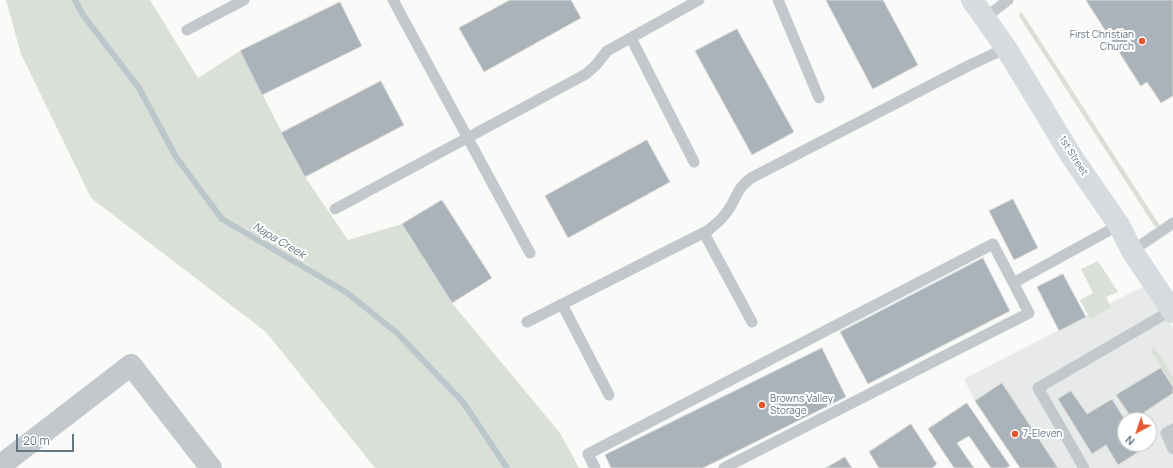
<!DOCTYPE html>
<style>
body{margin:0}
#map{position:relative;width:1173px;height:468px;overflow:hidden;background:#fafaf8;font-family:Manrope,sans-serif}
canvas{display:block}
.north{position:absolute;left:1117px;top:412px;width:40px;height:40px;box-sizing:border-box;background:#fff;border:1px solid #c1c8cd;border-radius:50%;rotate:220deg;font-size:11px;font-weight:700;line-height:16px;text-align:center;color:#657683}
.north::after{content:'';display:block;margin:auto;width:14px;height:18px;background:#e4572e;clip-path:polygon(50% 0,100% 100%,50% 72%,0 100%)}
.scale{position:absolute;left:16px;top:434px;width:58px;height:18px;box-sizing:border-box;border:2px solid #657683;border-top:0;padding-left:5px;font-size:12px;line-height:14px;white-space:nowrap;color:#657683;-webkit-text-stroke:3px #fff;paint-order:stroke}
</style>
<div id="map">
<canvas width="1173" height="468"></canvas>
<div class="north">N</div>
<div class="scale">20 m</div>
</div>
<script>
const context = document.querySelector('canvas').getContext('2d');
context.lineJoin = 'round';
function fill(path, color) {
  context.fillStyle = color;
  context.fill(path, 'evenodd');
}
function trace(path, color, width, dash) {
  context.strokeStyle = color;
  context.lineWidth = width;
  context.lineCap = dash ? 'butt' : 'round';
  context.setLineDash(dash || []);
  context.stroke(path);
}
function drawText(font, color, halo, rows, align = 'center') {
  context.font = font + ' Manrope,sans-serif';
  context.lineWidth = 4;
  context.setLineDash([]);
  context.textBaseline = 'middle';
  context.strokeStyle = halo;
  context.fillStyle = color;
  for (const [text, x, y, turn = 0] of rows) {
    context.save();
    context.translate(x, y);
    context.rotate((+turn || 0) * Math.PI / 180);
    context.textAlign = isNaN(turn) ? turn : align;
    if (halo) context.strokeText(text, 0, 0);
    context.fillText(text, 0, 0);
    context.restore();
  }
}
fill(new Path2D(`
 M1146,285L1173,328V468H1020L975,401L964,379ZM1125,420H1149V444H1125Z`), '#e8e9e9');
fill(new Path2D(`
 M6,0H150L198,78L240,51L305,177L348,240L402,224L452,303L560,433L579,468H375L266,332L91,198L21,54Z
 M1021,11L1160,226L1155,227L1019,16Z
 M1098,261L1118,292L1106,297L1111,307L1090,319L1080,300L1093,293L1081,269Z
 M1153,345L1173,377V385L1151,351Z`), '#dadfd7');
trace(new Path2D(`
 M75,0L83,15L139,88L176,157L222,219L346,292L397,333L463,402L507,468`), '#bbc7cb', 6);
const building = new Path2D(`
 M510,0H571L581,18L484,72L459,28Z
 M826,0H883L918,65L873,89Z
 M1086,0H1173V96L1161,103L1147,82L1141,86Z
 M340,2L362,46L262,95L240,51Z
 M737,29L794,132L752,155L695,51Z
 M381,81L404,125L305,177L281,133Z
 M647,140L670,182L568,238L545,196Z
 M1013,199L1038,248L1014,260L989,211Z
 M442,200L492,278L452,303L402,224Z
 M983,258L1010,311L868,384L840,332Z
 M1063,274L1086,317L1059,331L1037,287Z
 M822,348L846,397L703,468H611L605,455Z
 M1161,368L1173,387V393L1133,420L1116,395Z
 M1002,383L1058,468H1020L975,401Z
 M1071,391L1087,414L1112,399L1125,420V444H1140L1143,449L1118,465L1106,445L1092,454L1058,399Z
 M967,403L1010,466L1006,468H991L969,436L957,443L974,468H954L928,429Z
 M911,424L937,464L932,468H879L869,452Z
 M845,457L852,468H826Z`);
fill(building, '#aab3b9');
trace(building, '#dcdcda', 1);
trace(new Path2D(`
 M393,0L530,253
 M778,0L819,98
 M985,18L1008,0
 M187,30L244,0
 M631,38L694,162
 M335,209L586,74L596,65L607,51L699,0
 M704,233L752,322
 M1132,251L1173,223
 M1015,282L1119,225
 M562,304L609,395
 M527,322L707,231C717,224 725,216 731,206C738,193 739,187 751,178L968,66L1006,48
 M1173,429L1166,433L1173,449
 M595,468L588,454L993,244L1029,313L724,468
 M1084,468L1038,388L1172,310`), '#c3c8cc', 11);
trace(new Path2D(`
 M0,466L131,365L211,468`), '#c3c8cc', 22);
trace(new Path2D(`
 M972,0L1006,48L1072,157L1119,225L1132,251L1173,312`), '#d6dbdf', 22);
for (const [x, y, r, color] of [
 [1142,41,4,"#e4572e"],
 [762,405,4,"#e4572e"],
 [1015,434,4,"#e4572e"]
]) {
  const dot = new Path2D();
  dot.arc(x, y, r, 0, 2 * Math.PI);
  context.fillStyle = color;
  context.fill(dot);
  trace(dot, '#fff', 1.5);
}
drawText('10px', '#657683', '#fff', [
 ["First Christian",1134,35,"right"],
 ["Church",1134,47,"right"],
 ["Browns Valley",770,399],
 ["Storage",770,411],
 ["7-Eleven",1023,434]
], 'left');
drawText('10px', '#657683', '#fff', [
 ["1st Street",1073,156,57]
]);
drawText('italic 11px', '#60757c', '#fff', [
 ["Napa Creek",279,241,31]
]);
</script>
